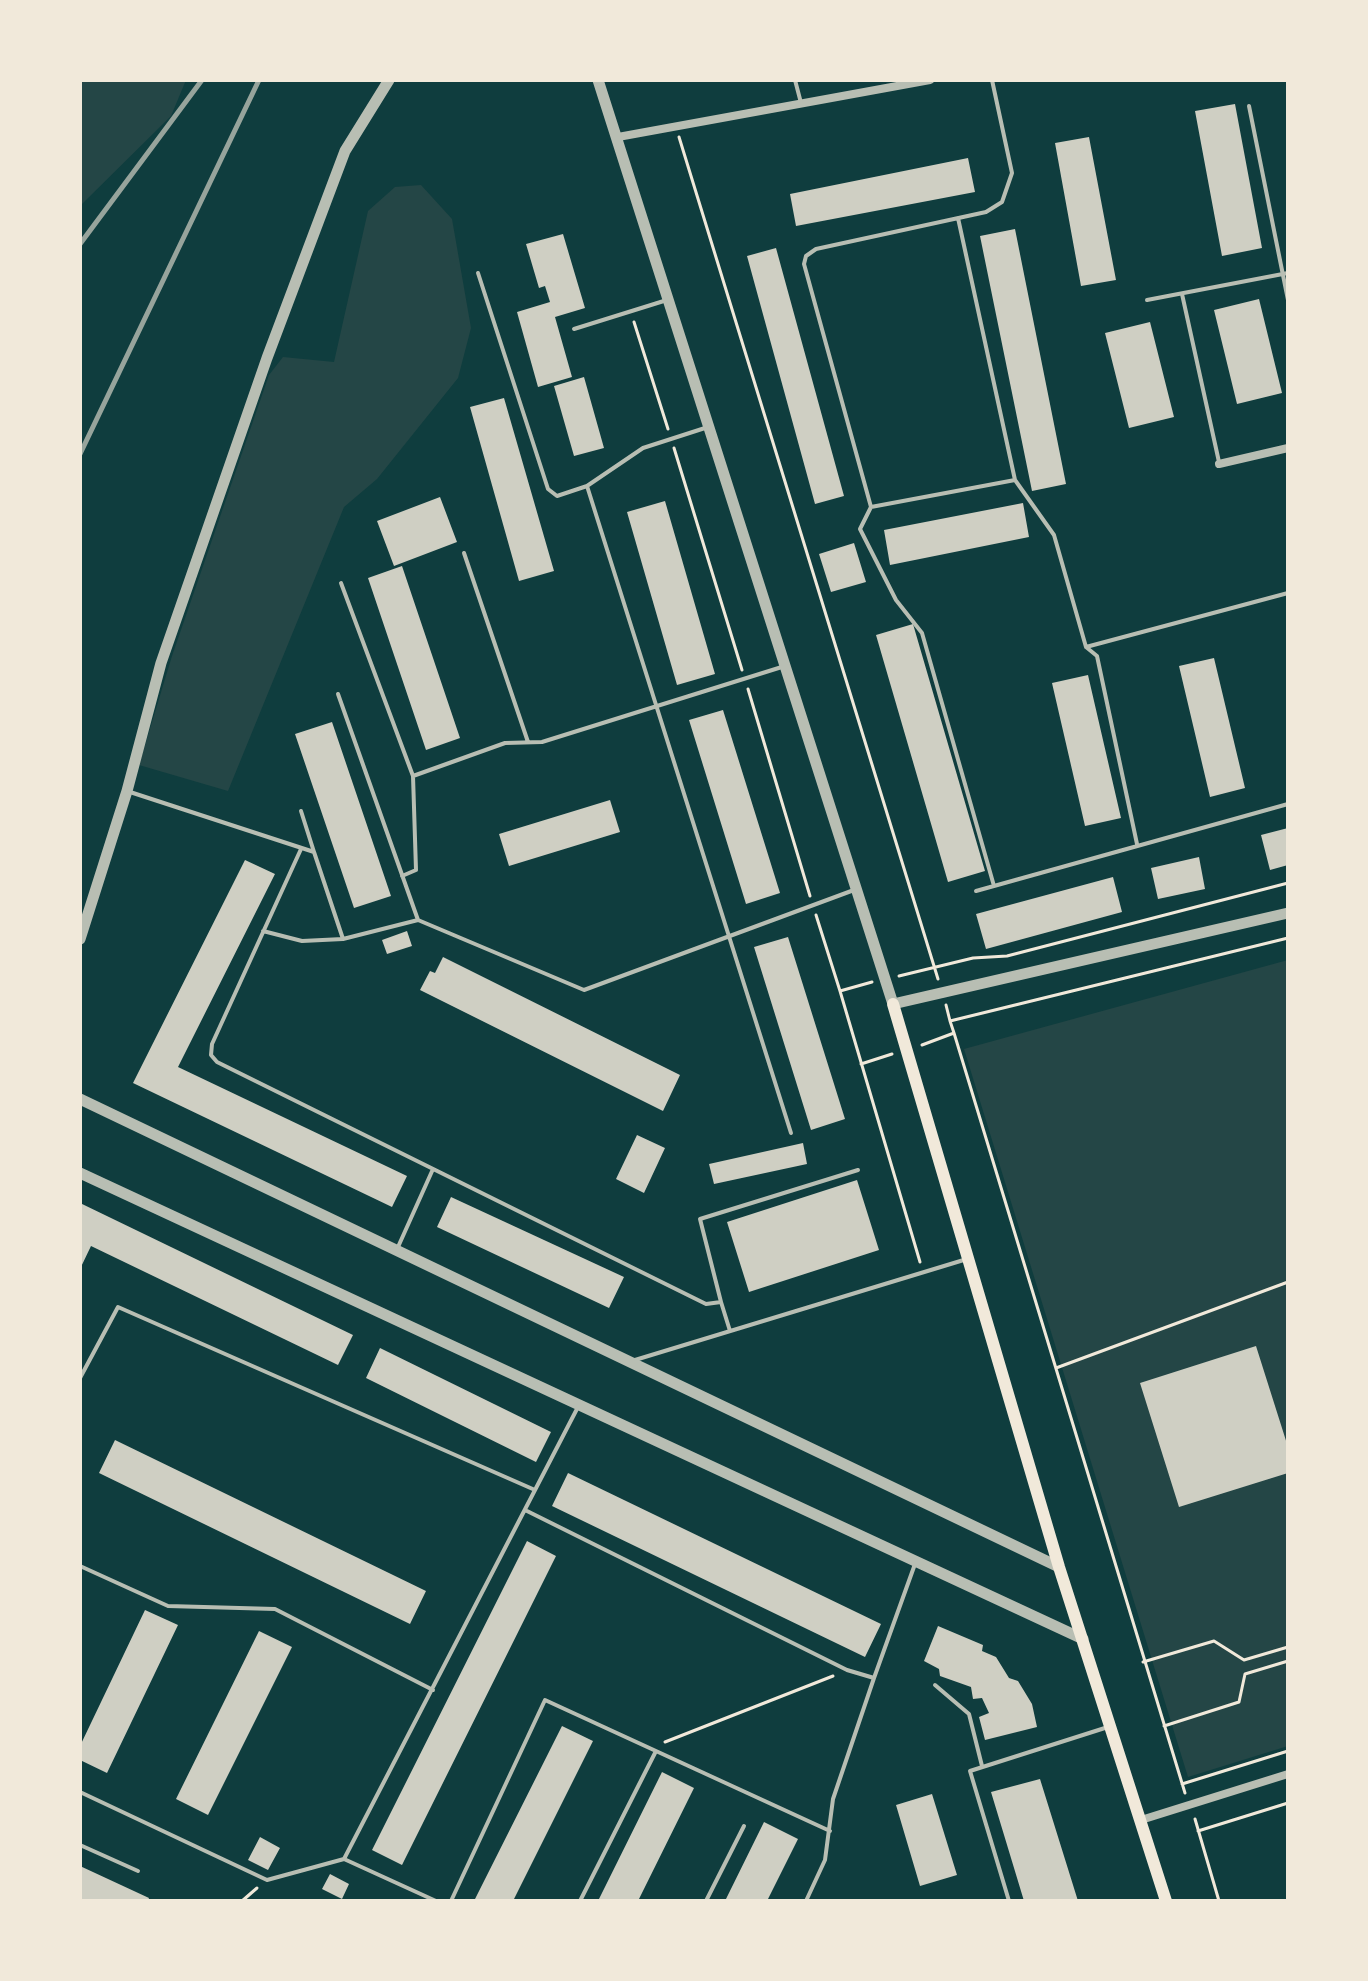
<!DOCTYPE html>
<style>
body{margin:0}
#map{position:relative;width:1368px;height:1981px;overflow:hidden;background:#0f3d3e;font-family:"Libre Baskerville",serif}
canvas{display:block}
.frame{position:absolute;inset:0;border:82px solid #f1e9da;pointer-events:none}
</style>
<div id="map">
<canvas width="1368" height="1981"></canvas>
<div class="frame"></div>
</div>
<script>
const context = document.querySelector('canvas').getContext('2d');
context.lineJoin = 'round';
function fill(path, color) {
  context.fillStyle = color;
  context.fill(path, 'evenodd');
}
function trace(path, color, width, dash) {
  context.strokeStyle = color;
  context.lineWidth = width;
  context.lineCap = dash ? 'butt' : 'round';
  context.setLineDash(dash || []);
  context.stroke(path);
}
fill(new Path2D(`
 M80,80H186L171,116L80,206Z
 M421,185L452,219L471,328L458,378L377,479L344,507L228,791L139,765L172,656L269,375L283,357L334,362L368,211L395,187Z
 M1288,960V1746L1188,1777L964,1049Z`), '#244646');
fill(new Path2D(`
 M1235,104L1262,248L1222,256L1195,111Z
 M1089,137L1116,280L1081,286L1055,143Z
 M968,158L975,192L796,226L790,194Z
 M1015,229L1066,484L1032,491L980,236Z
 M563,234L585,308L555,317L572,377L538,387L517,312L550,302L545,286L539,288L526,244Z
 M776,248L844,496L815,504L747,256Z
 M1259,299L1282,393L1237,404L1214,310Z
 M1150,322L1174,417L1129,428L1105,333Z
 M584,377L604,448L574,456L554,386Z
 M504,398L554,571L519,581L470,407Z
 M440,497L457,542L394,566L377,521Z
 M665,501L715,674L677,685L627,512Z
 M1023,503L1029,537L890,565L884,530Z
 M854,543L866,582L831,592L819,554Z
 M402,566L460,738L426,750L368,578Z
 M913,624L985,871L948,882L876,635Z
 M1214,658L1245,788L1210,797L1179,666Z
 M1088,675L1121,818L1085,826L1052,683Z
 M723,710L780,893L746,904L689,720Z
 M332,722L391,896L354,908L295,734Z
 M610,800L620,832L509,866L499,834Z
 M1288,828V865L1270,870L1261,835Z
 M1199,857L1205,889L1158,899L1151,868Z
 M245,860L275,874L178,1067L407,1176L392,1207L133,1083Z
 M1113,877L1122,912L986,949L976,914Z
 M407,931L412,946L387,954L382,940Z
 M788,937L845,1119L811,1130L754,947Z
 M443,957L680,1075L663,1111L420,990L430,971L435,973Z
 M637,1135L665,1148L644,1193L616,1179Z
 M803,1143L807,1164L714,1184L709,1164Z
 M857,1180L879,1250L749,1292L727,1222Z
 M451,1197L624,1277L609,1308L437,1227Z
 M80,1203L353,1335L338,1365L91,1246L80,1269Z
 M1256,1346L1288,1447V1473L1179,1507L1140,1383Z
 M380,1348L551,1432L536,1462L366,1378Z
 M115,1440L426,1591L410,1624L99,1473Z
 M568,1473L881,1624L865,1657L552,1506Z
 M527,1541L556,1556L402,1865L372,1850Z
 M145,1610L178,1625L107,1773L80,1760V1746Z
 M938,1626L983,1645L982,1651L996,1657L1009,1678L1018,1681L1032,1704L1037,1727L985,1740L979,1717L989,1713L982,1698L973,1699L971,1687L940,1676L939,1669L924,1661Z
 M259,1631L292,1647L208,1815L176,1799Z
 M562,1726L593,1741L513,1901H474Z
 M662,1772L694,1788L638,1901H598Z
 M1040,1779L1078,1901H1024L991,1792Z
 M932,1794L957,1875L920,1886L896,1805Z
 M764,1822L798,1839L767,1901H725Z
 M260,1837L280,1848L268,1870L248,1860Z
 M80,1866L149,1898L148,1901H80Z
 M330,1874L349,1884L342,1899L322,1889Z`), '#cfcfc3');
trace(new Path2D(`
 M679,137L938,979
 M634,322L668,429
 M674,448L742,670
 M748,689L810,896
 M816,915L840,991
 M899,976L973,958L1007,956L1288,883
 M872,982L840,991L920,1262
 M946,1005L950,1021
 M954,1033L950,1021L1288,938
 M922,1045L954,1033L1185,1793
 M861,1064L892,1054
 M1056,1368L1288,1282
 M1143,1662L1214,1641L1244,1660L1288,1647
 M1164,1726L1239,1702L1245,1674L1288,1661
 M665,1742L833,1676
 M1182,1784L1288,1751
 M1195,1819L1219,1901
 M1198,1831L1288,1803
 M242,1901L257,1888`), '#f1e9da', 3);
trace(new Path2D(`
 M795,80L801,103
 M992,80L1012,173L1002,202L986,212L816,249L806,256L804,264L871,507L1015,480L1054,535L1086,647L1097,656L1137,844
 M1249,106L1288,300
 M958,218L1015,480
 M478,273L548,489L557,496L587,486L791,1133
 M1182,294L1219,462
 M1147,300L1288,273
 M574,329L667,300
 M587,486L643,448L705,428
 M871,507L860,529L896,600L922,633L994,886
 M464,553L528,742
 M341,583L413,776L416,870L402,876
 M1086,647L1288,593
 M338,694L418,920
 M413,776L505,743L542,742L785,666
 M130,792L314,852L343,939L418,920L584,990L854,890
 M301,811L314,852
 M301,849L212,1044L211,1055L217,1062L706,1304L721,1302L730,1331
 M976,891L1288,804
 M263,931L302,941L343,939
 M398,1247L433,1169
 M721,1302L700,1219L858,1170
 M635,1360L967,1259
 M80,1378L118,1307L535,1490
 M525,1510L847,1670L874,1678L915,1564
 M80,1566L168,1606L275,1609L433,1690
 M935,1685L969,1714L982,1766
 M80,1792L267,1880L344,1859L579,1405
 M80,1845L138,1871
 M344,1859L436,1901
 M451,1901L545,1700L830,1831
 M580,1901L656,1751
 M706,1901L744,1826
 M806,1901L825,1860L833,1799L874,1678
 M1009,1901L970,1771L1108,1727`), '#b8beb3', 4);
trace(new Path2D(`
 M618,137L930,80
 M1219,464L1288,448
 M1141,1820L1288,1774`), '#b8beb3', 8);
trace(new Path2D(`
 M598,80L893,1004L1288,913
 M80,939L127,791L161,663L267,358L345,151L389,80
 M80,1099L1059,1567
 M80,1173L1083,1639`), '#b8beb3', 11);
trace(new Path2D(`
 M893,1004L1059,1567L1166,1901`), '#f1e9da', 12);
trace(new Path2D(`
 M80,244L202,80
 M80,454L259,80`), '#97a49c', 5);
</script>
